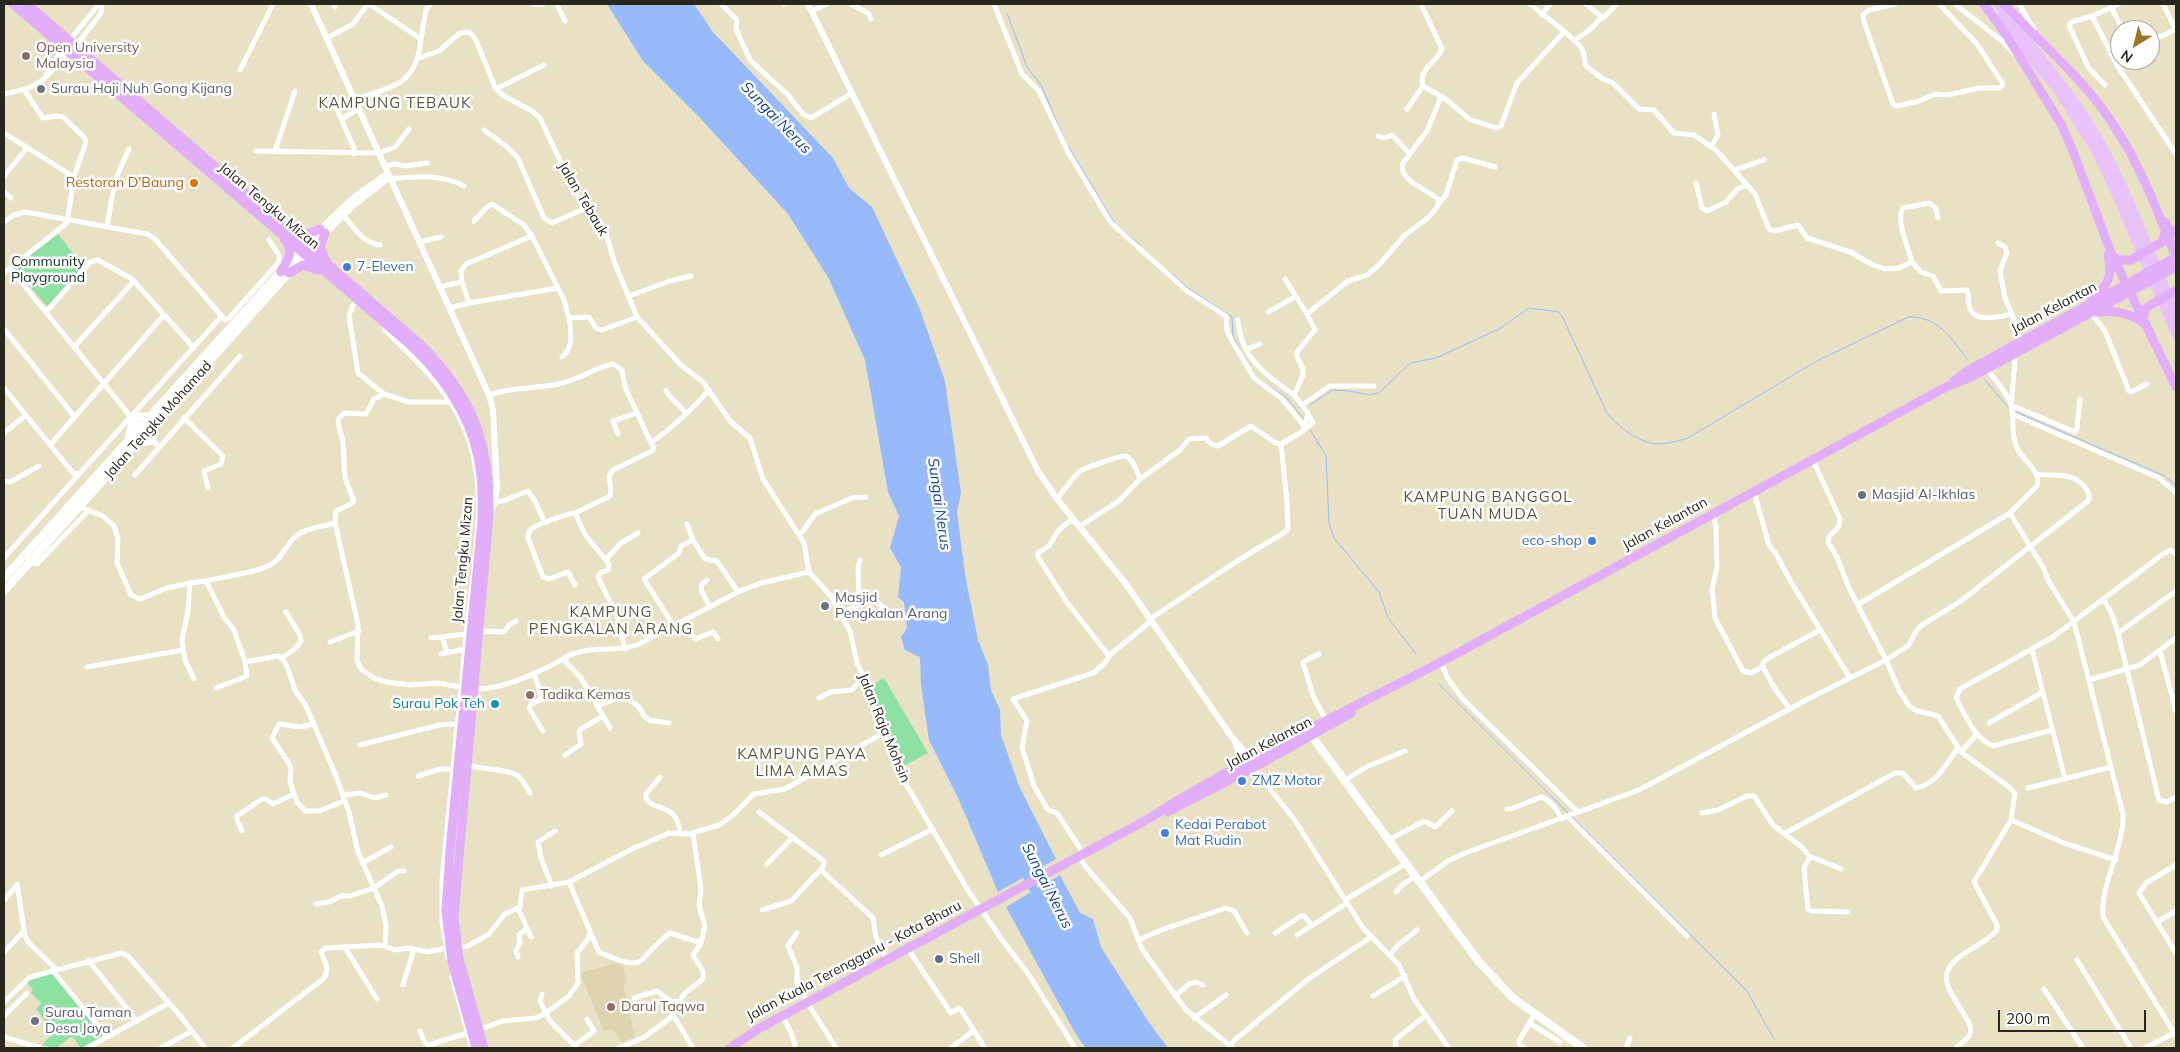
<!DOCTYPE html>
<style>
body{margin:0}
#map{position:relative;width:2180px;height:1052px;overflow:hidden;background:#e8e1c3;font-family:Mulish,sans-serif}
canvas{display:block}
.frame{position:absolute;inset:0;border:5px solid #29261b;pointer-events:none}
.north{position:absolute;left:2110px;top:20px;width:50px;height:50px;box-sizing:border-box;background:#fff;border:1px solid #a9a8a4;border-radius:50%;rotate:216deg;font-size:14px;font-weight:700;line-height:20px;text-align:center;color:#29261b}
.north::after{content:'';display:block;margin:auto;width:18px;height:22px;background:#997621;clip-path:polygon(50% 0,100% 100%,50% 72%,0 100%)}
.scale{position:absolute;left:1998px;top:1010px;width:148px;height:22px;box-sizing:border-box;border:2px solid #29261b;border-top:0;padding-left:6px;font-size:15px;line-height:18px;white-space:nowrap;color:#29261b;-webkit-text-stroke:4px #fff;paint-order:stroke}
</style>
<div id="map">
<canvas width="2180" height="1052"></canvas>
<div class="frame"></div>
<div class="north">N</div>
<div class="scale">200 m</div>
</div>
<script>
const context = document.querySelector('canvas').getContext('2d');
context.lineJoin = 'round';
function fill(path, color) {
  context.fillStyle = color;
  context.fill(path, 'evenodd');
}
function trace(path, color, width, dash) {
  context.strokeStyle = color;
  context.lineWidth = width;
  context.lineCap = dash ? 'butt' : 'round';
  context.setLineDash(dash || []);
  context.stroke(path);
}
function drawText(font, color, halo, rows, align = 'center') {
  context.font = font + ' Mulish,sans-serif';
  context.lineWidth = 5;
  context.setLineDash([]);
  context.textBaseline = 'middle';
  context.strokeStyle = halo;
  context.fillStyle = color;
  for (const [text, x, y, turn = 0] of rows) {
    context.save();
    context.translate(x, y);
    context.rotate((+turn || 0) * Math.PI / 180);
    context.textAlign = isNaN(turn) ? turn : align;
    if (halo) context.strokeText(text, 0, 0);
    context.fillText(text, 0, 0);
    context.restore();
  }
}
fill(new Path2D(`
 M617,963L623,966L627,982L623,985L635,1037L621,1042L613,1029L604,1031L580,973Z`), '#ded4af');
fill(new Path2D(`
 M58,234L76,257L78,255L86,263L49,305L47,306L13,267Z
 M884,678L928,753L902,767L889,732L875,709L870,686Z
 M52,973L104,1036L81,1048L72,1036L56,1048L42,1045L54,1032L36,1009L41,1003L31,993L33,989L27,983L29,981Z`), '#8de1a3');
fill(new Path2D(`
 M607,4H694L713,32L833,158L849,188L872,207L919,307L945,381L961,493L957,512L965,574L978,640L988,665L991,690L1000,710L1001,735L1019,786L1056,859L998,892L959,800L929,740L921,685L920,657L905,650L901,637L907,628L904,602L898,597L901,567L890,548L899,516L888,492L865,360L828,277L788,214L701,119L643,61Z
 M1060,875L1080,913L1093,919L1101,947L1148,1021L1168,1048H1085L1074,1031L1006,907Z`), '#96bafa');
trace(new Path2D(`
 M1007,13L1027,67L1041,85L1065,141
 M1068,146L1115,224
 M1126,233L1140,245
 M1171,273L1188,288L1232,317L1233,336L1240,350
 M1984,379L2008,407
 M1264,383L1287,398L1305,420
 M1310,405L1332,390L1349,391L1370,395L1379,393L1410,363L1436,358L1499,329L1529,308L1559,312L1562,316L1607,413C1617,426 1639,443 1657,444C1667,444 1678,441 1688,438L1815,362L1908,317C1938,316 1951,338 1968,360
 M2016,412L2165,476L2176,485
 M1309,428L1326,456L1329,524L1334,538L1379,592L1388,618L1416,654
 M1439,684L1569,814
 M1572,817L1747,991L1774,1039`), '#96bafa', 1);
trace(new Path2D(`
 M1022,865L1039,900`), '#96bafa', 9);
trace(new Path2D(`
 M333,4L335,7
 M533,4H543
 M557,4L565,21
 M721,4L737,20L736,29L750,60L788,95L803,114L811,118L852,93
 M784,4H785
 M851,4L868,13L871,19
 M994,4L1022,74L1039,91L1068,152L1111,223L1187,291L1226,316L1227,331L1232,341L1254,378L1281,398L1305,427
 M1421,4L1442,49C1437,63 1418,68 1423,86L1447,100L1469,119L1496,128L1501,126L1517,83L1564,32
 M1530,4C1540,13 1580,41 1583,51C1585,55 1584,61 1586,66L1603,79L1613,83L1639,109L1654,110L1674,133L1694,135L1716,150L1755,194L1769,229L1774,231L1798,225L1807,238L1850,252L1873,265L1885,269L1899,268L1912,262L1921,272L1933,276L1941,291L1967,290C1969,295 1968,300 1969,306C1973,324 1999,317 2012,314L2021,340
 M1586,4L1603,18L1617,4
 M1895,4L1869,10L1863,15L1864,22L1893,104L1896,106L1916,102L1936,94L1948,95L1979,88H2000L2003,84L1977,44L1939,4
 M1955,4L2002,41L2014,54
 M2019,4L2034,29
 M2163,4L2176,30
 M2111,7L2123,30
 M812,11L827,4
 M1542,15L1550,4
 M2092,16L2117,65L2176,154
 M327,38L353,24L368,4
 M421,39L426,10L430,4
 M1575,40L1591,29L1601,18
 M69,41L99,4
 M2150,42L2176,29
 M76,46L101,13L102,4
 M419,58L439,51L460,33L469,32L475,38L496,89L504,96L532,111L540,118L566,173L581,202L604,227L614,261L637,317L681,365L703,382L730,421L750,438L763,479L804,543L809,572
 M240,70L273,4
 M43,80L63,48
 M2105,85L2088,67L2069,25L2072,22L2092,16L2119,4
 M496,89L544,65
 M4,94C40,88 45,80 67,52
 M355,100C395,85 416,86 421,39L369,4
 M336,107L354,148V154
 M1407,109L1423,86
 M342,119L359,108
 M484,130L506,146L518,158L544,218L552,223L586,208
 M4,133L74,177
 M1378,136L1384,138L1392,135L1410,154
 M1711,147L1718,135L1714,114
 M256,151L379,153L395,147L409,129
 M275,151L295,91
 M385,166L395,164L405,166L427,163
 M1734,170L1764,160
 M4,176L27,148
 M391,179C416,176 442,174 464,186
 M1696,183L1702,208L1707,211L1726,202L1737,189L1747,185
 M4,192L11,198
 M1439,203L1446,195L1457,160L1463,158L1495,167
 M343,215C354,227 363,243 380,245
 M474,221L487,207L492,204L524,225L532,236
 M4,222L14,215L25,212L147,234L155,239L225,320L229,318L279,262V255L269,240
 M107,227L115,180L129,149
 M419,242L441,237
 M1998,243L2005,247L2007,253L2000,271L2005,298L2012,314
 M1912,262C1909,249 1895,219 1903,208L1929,203L1936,208L1938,218
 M10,268L131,417L159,447
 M4,273L67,223L74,177L86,142L84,137L63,117L57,116L43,118L25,91
 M1285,279L1307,314
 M462,282L469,303
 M439,287L462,282L461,271L466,264L532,236L564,300L569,318L589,317L596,328L602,330L637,317
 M629,296L670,281L691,276
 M358,301L353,305L349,315L358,373L384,394L409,402H451
 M449,308L469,303L558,288
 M46,312L90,262L98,260L132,279L194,348
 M1268,312L1295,297
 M2091,313L2105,331L2129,391L2131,392L2147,384
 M1238,320C1241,359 1265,374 1294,395
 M383,322L385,330C416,361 448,388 465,430C491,494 472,569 466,636C458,717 450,799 442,880V923L448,958
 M4,329L74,416
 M74,347L134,281
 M1247,349L1260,344
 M2013,355L2015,363L2011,405L2075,432L2077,429L2080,399
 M562,357C574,348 571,330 569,318
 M4,388L73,473L79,474L221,317
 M666,391C672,401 680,404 686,414
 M384,394L374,399L366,414L345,413L339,418L338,422L343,442L345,478L354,501L351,504L336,511L335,523L358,624L357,660L361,669L374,678L386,682L410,685L438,683L461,687
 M489,395C511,387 535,389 558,384C578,380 594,368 613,364L622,370L625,387L651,443
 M1302,405L1330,386H1374
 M2012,414L2159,478L2176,493
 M184,418L223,456L221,464L204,471L208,488
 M1304,430L1313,423L1308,414
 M4,433L26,415
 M618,434L613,421L637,413
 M50,445L164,315
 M1813,460L1840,519L1839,526L1829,537L1828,542L1837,557L1849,588L1886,660L1899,690L1909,706L1917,711L1938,716L1961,752L2009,787L2015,793L2011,820L1974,882L1997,925V930C1984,947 1954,952 1947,973C1941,991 1976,1021 1970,1034C1968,1039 1960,1044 1956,1048
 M135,475L240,356
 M4,481L10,482L39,466
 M1754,492L1769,545L1776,554L1791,582L1850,678
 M1057,499C1064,490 1071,480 1079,472C1083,468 1123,455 1126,456C1134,460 1137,472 1140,479
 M492,502L503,501L528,491L535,501L545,523
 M80,507L103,516L114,526L118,539L117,563L131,595L140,599L167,588L190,583
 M2010,513L2044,569L2048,580L2074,622L2123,814C2124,850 2100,883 2103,917L2176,1036
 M1713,514L1716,527L1717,567L1712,589L1715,618L1743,671L1751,673L1762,667
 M1073,518L1058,531L1049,546L1038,553V557L1066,601L1109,656
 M687,524L693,540L705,559L717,561L738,592
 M1080,526L1119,501L1140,479L1180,450L1189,439L1206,438L1211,444L1218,446L1251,426L1276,443L1281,444
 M800,535L815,514L852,498L866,497
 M4,558L79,474
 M606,559L621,543L638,533
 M30,562L37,564L89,510
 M809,572L830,595L850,631L857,663L866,681L873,707L899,772L969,892L1005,944L1027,972L1075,1048
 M707,580L702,584L701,590L710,607
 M206,581C227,575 250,575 270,565C282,559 285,546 295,537C305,528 322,527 335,523
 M575,585L568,572L549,579L543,577L528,538C528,535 528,533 530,530C536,524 567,514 575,513
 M2103,599L2111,612L2118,633L2159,800L2167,802L2176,797
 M1859,604L2010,513L2037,486C2042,472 2024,461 2018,450C2010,435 2015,420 2011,404C2007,392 1994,379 1987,369
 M859,605L858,567L860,560
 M583,613L613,607
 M840,613L872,600L881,605L884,613
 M1150,619L1237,561L1282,534L1288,529L1287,501L1281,444L1303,431L1308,413L1294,395L1303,375V369L1297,357V352L1315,330L1307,314L1348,281L1367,275L1379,265L1405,235L1429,217L1438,206V199C1427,189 1398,181 1403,163L1427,131L1441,97
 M682,622L695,639L713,632L718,639
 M673,625L644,579L679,553L681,546L693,540
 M479,631L504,632L509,625L516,621
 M2118,633L2176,591
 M442,637L447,652
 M431,638L466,634
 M330,642L359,631
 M625,649L617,616L598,577L600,573L608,570L609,564L586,536L575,513L610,496C614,486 604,479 613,470L652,451L654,448L651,443C673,427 692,410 709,390
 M2032,649L2065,779
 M2160,651L2176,711
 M441,654L465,649
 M1319,654L1303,662L1313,696L1326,720
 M282,658L296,648L301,641L300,635L286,612
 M563,659L581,678L610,728
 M1441,662L1448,679L1462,698L1577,811
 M87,667L183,650
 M534,673L542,699L531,704L529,708L543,731
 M194,679L185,660L182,640L188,611L190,583L206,581L224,617L234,630L245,662L278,656L283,659L288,669L295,690L306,706L336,776L349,812L358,852L382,906L386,926L385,946
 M2089,680L2140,665L2176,638
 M216,688L247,676L245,662
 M473,689C499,690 528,677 552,665C560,661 568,655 576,653C596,646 617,652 637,645L738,592L761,583L809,572
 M819,698L831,692L852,690L863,677
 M597,706L624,696L639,707L644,716L649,720L669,723
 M1790,709L1775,689L1762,665L1765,660L1820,630
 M1989,723L2043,692
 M313,724L301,727L279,724L272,738L288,762L291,769L290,782L297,802L305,811H319L344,801
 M2052,730L1993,746C1974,738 1966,716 1956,698L1960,689L2053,637L2163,554L2171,550L2176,554
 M360,745L439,725L458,724
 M1961,752L1977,734
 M565,755L581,744L579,732L581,729L603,716
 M466,765C480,769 509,769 518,776C523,780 527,788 530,793
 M1253,768L1294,819L1363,928L1399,965L1414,999L1449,1048
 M418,776L440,769H453
 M660,777L646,794V798C654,813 676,801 680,832
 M1344,781L1366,767L1405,751
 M2028,788L2111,767
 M343,795L360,793L375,798L386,795
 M1507,809H1511L1541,797C1551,800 1557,810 1562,819
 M759,812L824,861L823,867L791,901L762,910
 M1702,813L1718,810L1747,796H1754L1773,825L1803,848L1809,856L1841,869
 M1567,816L1687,936
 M2011,820L2064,843L2116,860
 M242,831L237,820V816L262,799H266L273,804L294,794
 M1784,834L1895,773H1903L1916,788C1937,784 1946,764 1958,748
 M1388,840L1423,822H1426L1435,827L1452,811
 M1084,854L1057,813L1048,810L1034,786L1022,747L1027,721L1013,699L1093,673L1104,664L1111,654L1151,621
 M881,855L933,829
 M1079,856L1085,866L1130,918L1142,949L1186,1010L1233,1048
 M1810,857L1804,868L1808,909L1811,911L1848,912
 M362,863L391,847
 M767,864L793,837
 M2176,865L2146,883L2139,893L2176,953
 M821,870L873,918L876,937L887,960
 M1419,882L1448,861L1465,853L1639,790L1806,700L1886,660L1909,645L1916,631L1922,625L1961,601L2088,501C2090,496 2089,494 2087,490C2075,471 2056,477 2037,474
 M17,884L25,936L29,943L56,969
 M552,886L541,858L538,842L555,831
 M1396,892L1403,884L1415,877
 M4,900L17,885
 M1345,900L1405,864
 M316,904L329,902L341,896H350L374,888L398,871H404
 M518,908L531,937
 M2157,922L2176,911
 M590,932L599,952C651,975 634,959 670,933L701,943
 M797,933L788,946L797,967V983L807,1002L836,1048
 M1275,933L1301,916H1304L1312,925
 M1297,935L1347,903
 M1138,940L1164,929L1226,908L1234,911L1247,933
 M344,946L377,999
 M457,948L468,946L489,934L505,914L520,907L522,890L569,882L634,848L669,833L689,834L719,825L732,816L754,794L785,789L885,732
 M908,949L951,1013L959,1008L961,1010L985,1048
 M4,952L24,931
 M1390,955L1397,946L1417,930
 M518,957L516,951L520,943L519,935L526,929
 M88,960L137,1021
 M2077,960L2131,1048
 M52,970L107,1037
 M452,977L472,1048
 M403,985L414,949
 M2044,989L2083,1048
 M542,994L540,1001L550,1021L577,1048
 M1175,996L1189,984L1195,982L1203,985
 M1373,996L1405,976
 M634,998L657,991L670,1001L679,1002
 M4,1002L30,977L122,953L128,956L182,1018L205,1048
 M673,1015L693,1048
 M4,1016L27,993
 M782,1016L791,1032L795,1045
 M1194,1018L1226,995
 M1529,1023L1560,1042
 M478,1030L503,1021L536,1018L546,1013L569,996L578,983L577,953L588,939L590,931L569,882
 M420,1031L425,1043L429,1045L467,1033
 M4,1037L40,1048
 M575,1045L594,1031L587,1019
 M1230,1045L1237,1038L1307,980L1371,937
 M87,1048L169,1003
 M161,1048L192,1031
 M233,1048L323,979C331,969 325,963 321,952L326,948L381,945L395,950L410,948L427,952L447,948
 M618,1048L643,1038L670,1018L684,994L703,979V971L693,955L701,943L705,926L699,905L701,889L693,833
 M951,1048L973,1031
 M1396,1048L1395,1040L1425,1016
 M1524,1048L1520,1045L1519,1041L1534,1015
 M1626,1048L1630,1038
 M2145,1048L2174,1033`), '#fff', 5);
trace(new Path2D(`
 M311,4L489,395L493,410L497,487L495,502L490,512
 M808,4L1038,471L1057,499L1126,584L1231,736L1252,761
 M305,244L353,198L388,173
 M310,249L354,205L390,177
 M1235,742L1237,748L1247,765`), '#fff', 6);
trace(new Path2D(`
 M129,437L132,424L131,417L151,416
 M138,442L153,441V425
 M4,578L304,246
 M4,591L309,250
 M1308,731L1479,962L1513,998L1583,1048`), '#fff', 8);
trace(new Path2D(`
 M1998,4C2033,49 2071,91 2099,140C2130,195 2151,256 2176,314
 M1998,18L2057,89L2095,149L2114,189L2176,335`), '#e9c2fb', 9);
trace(new Path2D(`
 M13,4L414,348C448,382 476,425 481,475C483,490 482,506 482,521L450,850L446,911L452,962L476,1048
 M27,4L420,344C473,396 490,442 489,515L454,916L459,958L484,1048
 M1984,4L2005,33L2061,124L2071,146L2112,255L2176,387
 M2004,4C2036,38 2073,70 2101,107C2136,153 2155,205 2176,257
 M2165,222L2169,229L2176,233
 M295,231L305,235L320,229
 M325,233L320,249L326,260
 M2113,256L2118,260H2131L2162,242L2166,231
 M281,272C288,258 295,253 284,239
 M289,273L303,265L318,270
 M2091,299C2108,286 2113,277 2108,255
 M2097,312C2117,310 2129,313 2145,324
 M2143,318L2146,308L2176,290
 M1954,381L1967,371L2176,257
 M1167,812L1253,768L1351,713
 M730,1048L758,1029L1150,818L1173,803L1245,762L1441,662L1948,386L1971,377L2176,267`), '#e2aefa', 9);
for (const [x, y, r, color] of [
 [26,56,5,"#8d6e63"],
 [41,89,5,"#6b7280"],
 [194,183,5,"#e8710a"],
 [347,267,5,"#3f7fe0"],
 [1862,495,5,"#6b7280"],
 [1592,541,5,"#3f7fe0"],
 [825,606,5,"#6b7280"],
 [530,695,5,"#8d6e63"],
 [495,704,5,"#0f9aa8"],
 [1242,781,5,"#3f7fe0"],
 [1165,833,5,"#3f7fe0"],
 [939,959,5,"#5c6f8a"],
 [611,1007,5,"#8d6e63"],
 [35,1021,5,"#6b7280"]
]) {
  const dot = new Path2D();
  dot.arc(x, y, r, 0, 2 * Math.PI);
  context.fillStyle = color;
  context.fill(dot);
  trace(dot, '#fff', 2);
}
drawText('14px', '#785e54', '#fff', [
 ["Open University",36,48],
 ["Malaysia",36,64],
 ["Tadika Kemas",540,695],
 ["Darul Taqwa",621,1007]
], 'left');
drawText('14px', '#5b616d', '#fff', [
 ["Surau Haji Nuh Gong Kijang",51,89],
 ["Masjid Al-Ikhlas",1872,495],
 ["Masjid",835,598],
 ["Pengkalan Arang",835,614],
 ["Surau Taman",45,1013],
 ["Desa Jaya",45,1029]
], 'left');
drawText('14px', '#c56008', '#fff', [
 ["Restoran D'Baung",184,183]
], 'right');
drawText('14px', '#29261b', '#fff', [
 ["Jalan Tebauk",583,199,59],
 ["Jalan Tengku Mizan",269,206,40],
 ["Jalan Kelantan",2054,308,-28],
 ["Jalan Tengku Mohamad",158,420,-48],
 ["Jalan Kelantan",1665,524,-29],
 ["Jalan Tengku Mizan",463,560,-85],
 ["Jalan Raja Mohsin",884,728,68],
 ["Jalan Kelantan",1269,743,-28],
 ["Jalan Kuala Terengganu - Kota Bharu",854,961,-28]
]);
drawText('14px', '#10351d', '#fff', [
 ["Community",48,262],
 ["Playground",48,278]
]);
drawText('14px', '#366cbe', '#fff', [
 ["7-Eleven",357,267],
 ["eco-shop",1582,541,"right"],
 ["ZMZ Motor",1252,781],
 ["Kedai Perabot",1175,825],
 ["Mat Rudin",1175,841]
], 'left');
drawText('14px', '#0d838f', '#fff', [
 ["Surau Pok Teh",485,704]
], 'right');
drawText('14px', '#4e5e75', '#fff', [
 ["Shell",949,959]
], 'left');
context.letterSpacing = '1px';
drawText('15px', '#5c553c', '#fff', [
 ["KAMPUNG TEBAUK",395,103],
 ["KAMPUNG BANGGOL",1488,497],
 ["TUAN MUDA",1488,514],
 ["KAMPUNG",611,612],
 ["PENGKALAN ARANG",611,629],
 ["KAMPUNG PAYA",802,754],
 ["LIMA AMAS",802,771]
]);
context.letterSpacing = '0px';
drawText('italic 15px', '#0f4098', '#fff', [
 ["Sungai Nerus",776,118,46],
 ["Sungai Nerus",939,504,82],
 ["Sungai Nerus",1047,886,63]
]);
</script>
